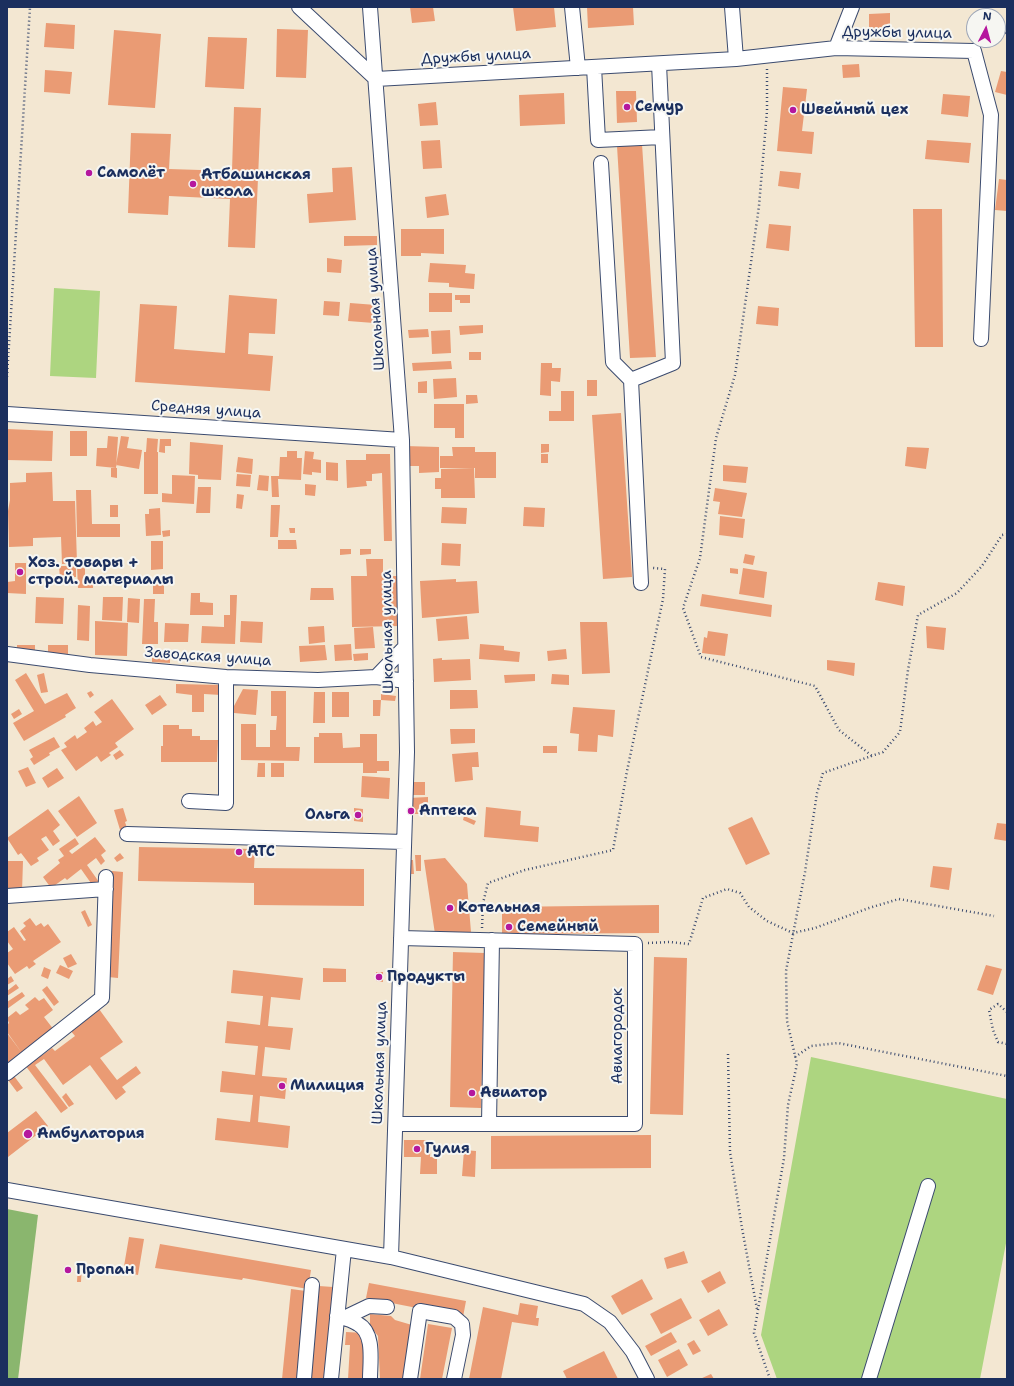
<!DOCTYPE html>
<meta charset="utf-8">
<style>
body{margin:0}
#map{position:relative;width:1014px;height:1386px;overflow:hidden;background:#f3e7d2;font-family:"Shantell Sans",sans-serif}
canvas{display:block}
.frame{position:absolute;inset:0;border:8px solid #1b2f5e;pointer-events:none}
.north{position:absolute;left:966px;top:8px;width:40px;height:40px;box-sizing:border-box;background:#f6f6f2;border:1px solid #9ea6b7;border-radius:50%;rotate:6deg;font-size:11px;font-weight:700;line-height:16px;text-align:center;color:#1b2f5e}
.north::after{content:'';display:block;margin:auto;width:14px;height:18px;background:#b5179e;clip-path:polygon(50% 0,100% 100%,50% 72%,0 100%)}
</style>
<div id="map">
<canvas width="1014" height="1386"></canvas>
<div class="frame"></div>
<div class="north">N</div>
</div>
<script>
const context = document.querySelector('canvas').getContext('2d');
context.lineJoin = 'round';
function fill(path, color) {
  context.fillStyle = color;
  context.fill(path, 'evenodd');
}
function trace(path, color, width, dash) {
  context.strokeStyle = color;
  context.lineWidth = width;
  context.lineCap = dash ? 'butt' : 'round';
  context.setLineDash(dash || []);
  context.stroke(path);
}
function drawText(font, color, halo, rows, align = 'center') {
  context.font = font + ' "Shantell Sans",sans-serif';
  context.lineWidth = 4;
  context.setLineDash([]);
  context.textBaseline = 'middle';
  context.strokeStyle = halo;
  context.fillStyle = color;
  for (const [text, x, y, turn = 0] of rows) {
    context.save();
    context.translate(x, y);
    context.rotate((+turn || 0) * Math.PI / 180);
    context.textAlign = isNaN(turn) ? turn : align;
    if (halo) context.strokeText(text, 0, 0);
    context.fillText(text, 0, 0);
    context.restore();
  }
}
fill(new Path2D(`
 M54,288L100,291L96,378L50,376Z
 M811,1057L1007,1099V1238L980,1379H777L761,1335Z`), '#add580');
fill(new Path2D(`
 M7,1209L38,1215L18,1379H7Z`), '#8ab66e');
fill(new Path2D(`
 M410,7H433L435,21L412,23Z
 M513,7H554L556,27L516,31Z
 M587,7H633L634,25L588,28Z
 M890,13V31L869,32V14Z
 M46,23L75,25L74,49L44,47Z
 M277,29L308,30L306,78L276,77Z
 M114,30L161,34L155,108L108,105Z
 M208,37L247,38L244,89L205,87Z
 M859,64L860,77L843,78L842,65Z
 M45,70L72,72L70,94L44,92Z
 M1001,71L1007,72V95L995,92Z
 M783,87L807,89L802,131L814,132L812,154L777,151Z
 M616,91H636L637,122L617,123Z
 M564,93L565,124L520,126L519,95Z
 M943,94L970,96L968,117L941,114Z
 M436,102L438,125L420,126L418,104Z
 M234,107L261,108L255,248L228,247L230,199L169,196L168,215L128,213L131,133L171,134L169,169L232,171Z
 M440,140L442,168L423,169L421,141Z
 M927,140L971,143L969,163L925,159Z
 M642,144L656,357L630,358L617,146Z
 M352,167L356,220L309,223L307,194L333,192L332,168Z
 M780,171L801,173L799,189L778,186Z
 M999,179L1007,180V211L995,210Z
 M446,194L449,215L427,218L425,197Z
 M913,209H942L943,347H915Z
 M769,224L791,226L789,251L766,248Z
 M401,229H444V254L421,253V256H401Z
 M344,236H377V245L344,246Z
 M327,258L342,260L341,273L327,272Z
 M430,263L466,265L465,273L475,274L474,289L449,287V283L428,282Z
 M429,293H452V312H429Z
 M229,295L277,299L275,334L249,333L248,354L273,356L270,391L135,382L140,304L177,306L174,349L225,353Z
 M455,295H470V303H460V300H455Z
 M324,301L340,302L339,316L323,315Z
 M350,303L376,305L374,323L348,321Z
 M758,306L779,308L778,326L756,324Z
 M483,325V333L460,335L459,326Z
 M428,329L429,337L409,338L408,330Z
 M450,330L451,353L432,354L431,331Z
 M469,352H481V360H469Z
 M451,361L452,369L413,371L412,363Z
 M541,363H552V368H561L560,382L551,381V396L540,395Z
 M456,378L457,397L434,399L433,379Z
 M587,380H597V396H587Z
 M427,381V393H418V382Z
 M561,391H574V421H549V411H561Z
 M466,395H477L478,403L466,404Z
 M434,404H464V438H455V428H434Z
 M621,413L632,577L603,579L592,415Z
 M7,429L53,431L52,461L7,460Z
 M70,431H87V456H70Z
 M108,436L118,437L116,468L96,466L97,448H107Z
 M121,436L129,437L127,448L142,450L139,469L116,465Z
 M147,438L158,439L157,452H158V494H144V452H146Z
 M160,439H171V446H165V453L159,452Z
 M190,442L223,445L221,480L198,479V475L189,474Z
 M541,444H549V452L541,453Z
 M405,446L439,447V472L419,473V466H405Z
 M452,447H475V452H496V478H475V468H440V456H453Z
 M907,447L929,448L926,469L905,466Z
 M287,451H297V458H302L301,480L278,479L279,497H272L271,476H279L280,457H287Z
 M305,451L314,452L313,459L321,460V473L312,472V475L303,474Z
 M366,454H390L392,541H384L382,473L372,474V481H366L367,486L347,488L346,460H366Z
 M541,454H548V463H541Z
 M238,457L253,459L252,474L236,472Z
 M326,462L338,463V481L326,480Z
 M723,465L748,467L746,483L723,481Z
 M111,468H117V478L111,477Z
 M474,468L475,498H441V489H435V478H441V469Z
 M52,472L53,501H75L77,563L62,564L61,537L33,538V546L9,547L8,511L10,500V483L26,482V473Z
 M237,474L251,475L250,487L236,486Z
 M172,475L195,476L194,504L162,502V493L172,494Z
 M259,475L269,476L268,491L257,490Z
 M305,484L316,485L315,496L305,495Z
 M198,487H211L210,513H196Z
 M715,488L747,493L742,517L718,514L720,502L713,501Z
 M76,490H91L92,524H120V537H77Z
 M237,494L244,495L242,509L236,508Z
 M110,505H118V517H110Z
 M271,505H280L278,537H270Z
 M442,507L467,508L466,524L441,523Z
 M524,507L545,508L544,527L523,526Z
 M160,508L161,535L146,536L145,514H149V509Z
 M720,516L745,519L743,538L719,535Z
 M289,528H295V533H290Z
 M170,530V536L163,537L162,531Z
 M278,540H296L297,549H278Z
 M151,541H163V569L151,570Z
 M442,543L461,544L460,566L441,565Z
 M340,549H351V554L340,555Z
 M360,549H371V554L360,555Z
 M745,554L755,556L753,565L743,563Z
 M366,559H383V576H397L399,626L352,627L351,576H367Z
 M15,563H26V594L7,593V582L15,581Z
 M59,566H76V577L60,578Z
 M77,566H85V583H93V588H78Z
 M730,568L738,569V574L730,573Z
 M743,568L767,572L764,598L739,594Z
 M456,579V582L477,581L479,613L422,618L420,581Z
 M878,582L905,586L903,606L875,600Z
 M153,583H164V594H153Z
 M311,588H333L334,600H310Z
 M191,593H200V602L213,603V615H190Z
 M702,594L772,605L771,617L700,606Z
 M230,595H237L235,644L201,643L202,626L224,627V615H230Z
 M36,597L64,598L63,624L35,623Z
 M103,597H123L122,621L102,620Z
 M128,598L140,599L139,623L127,622Z
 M144,599H155L154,622H158V644H142Z
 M78,605L90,606L89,641L77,640Z
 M467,616L469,639L438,641L436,619Z
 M95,621L128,623L127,656L95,655Z
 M241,621L263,622L262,643L240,642Z
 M580,622H607L610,673L582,674Z
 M165,623L189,624L188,642H164Z
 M324,626L325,642L309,644L308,627Z
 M926,626L946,628L944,650L927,648Z
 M373,627L375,648L355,649L354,628Z
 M708,631L728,634L725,656L702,653L704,637L707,638Z
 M351,644L352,660L335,661L334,645Z
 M480,644L504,646V650L520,652L519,662L479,659Z
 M17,645H35V653L17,652Z
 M48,645H68V654L48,653Z
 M325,645L327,660L300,662L299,646Z
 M566,649L567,659L548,661L547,651Z
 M152,652H170V663L152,662Z
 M368,653V660L354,661L353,654Z
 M442,658V660L470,659L471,680L434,682L433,659Z
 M827,660L855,663L854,676L827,670Z
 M26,673L45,704L67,693L76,708L65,715L66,717L24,741L13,723L34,711L15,680Z
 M44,673L48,692L41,693L37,675Z
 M535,674V681L505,683L504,675Z
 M552,674L569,675V685L551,684Z
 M176,684L221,685V695L204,694V712H192V695L176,693Z
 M243,689L258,690L256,715L234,713V706Z
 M450,690H477L478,708L450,709Z
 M91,691L94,695L90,698L87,693Z
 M271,691H286V747H300L299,761L241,760V724H256V747H270V730H276L277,716H271Z
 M314,692H325V723H313Z
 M332,692H349V717H332Z
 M381,694L396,696L395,701L381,700L380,716H373V700H381Z
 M160,695L167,705L152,715L145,705Z
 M112,699L134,729L115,743L118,747L109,753L111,755L101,762L97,756L76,771L61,750L67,747L64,743L75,735L77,739L87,732L84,728L93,721L96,726L102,722L94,712Z
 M573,707L615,710L613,737L598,735L597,752L578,751L579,734L570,733Z
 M19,709L22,714L14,719L11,714Z
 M163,725H179V729H192V736H200V740H218L217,762H161V746H163Z
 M450,729H475V743L451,744Z
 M319,733H342L343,748L360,747V734H377V761H389V771H377V773H363V763H314V737H319Z
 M54,737L60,747L49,753L50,755L34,765L30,759L33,757L29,750Z
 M543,746H557V753H543Z
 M120,750L124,755L116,760L113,755Z
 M478,752L479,767H472L473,780L455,782L452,754Z
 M258,763H265V777H257Z
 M271,763H284V777H271Z
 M28,767L36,783L26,787L18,771Z
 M57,768L64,778L48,788L42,778Z
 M362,776L390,778L389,799L361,797Z
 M409,782H425V795H409Z
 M79,796L97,823L77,837L58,811Z
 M428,797V814H409L408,798Z
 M486,807L521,811L520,825L539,827L538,842L484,837Z
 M123,808L127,821L125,822L128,831L121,833L114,810Z
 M354,808L363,809V822L354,821Z
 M48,809L60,825L53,831L60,841L53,846L46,836L41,839L49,850L37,858L39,861L31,866L21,853L18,855L7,838Z
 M464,816L476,821L474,825L463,820Z
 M752,817L770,854L746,865L728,828Z
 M997,823L1007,824V841L994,839Z
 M95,837L106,851L101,855L105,861L101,865L96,858L87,865L99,882L93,886L81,869L67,880L65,878L51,888L43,877L60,863L58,860L64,856L59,849L75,838L79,844L69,851L72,854Z
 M139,847L255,849L254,868L364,869V906L254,905V883L138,881Z
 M120,853L124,858L117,862L114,858Z
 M415,855H421V871H416Z
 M445,858L467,884L471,932L435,934L424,860Z
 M406,860H413L414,874H406Z
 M7,861H23L22,892L7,891Z
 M933,866L952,868L949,890L930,887Z
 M112,871L123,872L118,978L108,977Z
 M659,905V933L502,934V907Z
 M85,910L92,925L88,927L81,912Z
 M30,918L36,926L41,923L44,927L48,924L61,942L33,961L36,964L29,969L27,966L15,974L7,963V953L13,949L7,941V932L14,927L24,941L26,940L20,931L26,926L23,923Z
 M453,952L485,953L481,1108L450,1107Z
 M71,954L77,964L68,968L63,958Z
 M654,957L687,958L683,1115L650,1114Z
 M60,965L73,971L69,979L56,973Z
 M986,965L1002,969L993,995L977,990Z
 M44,967L51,970L48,979L41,976Z
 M323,968L346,969V982H323Z
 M233,970L303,978L300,1000L271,997L268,1026L293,1028L290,1050L265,1047L262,1076L287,1078L285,1099L260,1096L258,1122L290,1126L288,1148L215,1140L217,1118L250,1122L253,1095L220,1092L222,1071L255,1075L258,1046L225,1043L227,1021L260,1025L263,996L231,993Z
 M376,972H383V982L376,981Z
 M11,976L14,981L7,985V979Z
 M16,984L19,988L7,996V991Z
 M47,986L59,1002L54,1006L42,990Z
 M22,992L25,996L7,1009V1002Z
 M35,997L39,1001L44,998L53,1010L44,1017L54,1030L22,1053L7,1032V1025L9,1023L7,1018L16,1011L20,1015L29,1009L25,1005Z
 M99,1009L123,1042L100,1058L117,1080L136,1066L141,1073L122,1087L126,1092L116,1100L90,1065L63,1085L44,1059L35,1065L68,1108L61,1113L25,1065L40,1054L41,1056L52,1048L55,1051L75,1036L70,1030Z
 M7,1033L22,1053L7,1064Z
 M14,1076L23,1088L17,1092L8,1080Z
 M66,1093L74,1104L69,1107L62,1097Z
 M36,1111L48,1126L8,1157L7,1133Z
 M651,1135V1168L491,1169V1136Z
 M404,1140H431L430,1157H437V1174H420L421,1157H404Z
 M464,1150L476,1151L475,1177L462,1176Z
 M129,1237L144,1239L138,1275L123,1272Z
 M160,1244L311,1270L308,1289L243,1278L242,1280L155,1268Z
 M684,1251L688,1263L667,1269L664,1258Z
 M78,1262H82L81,1282H77Z
 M720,1271L726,1283L708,1293L701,1281Z
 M642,1279L653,1299L622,1315L611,1296Z
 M369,1283L466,1301L463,1317L366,1298Z
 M319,1286L333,1287L324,1379H310Z
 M291,1289L306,1291L297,1379H282Z
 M681,1298L692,1318L661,1334L650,1314Z
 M520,1303L538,1306L536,1318H539L538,1326L512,1322L501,1379H469L483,1307L518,1315Z
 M719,1309L728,1325L708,1336L699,1320Z
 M370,1314L391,1316L395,1320L412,1325L404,1379H380L378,1336L370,1326Z
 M428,1324L452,1328L442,1379H420Z
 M346,1332L365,1333V1379H348L350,1345H345Z
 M671,1332L677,1342L651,1356L645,1346Z
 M694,1340L701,1351L693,1355L687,1344Z
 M679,1349L688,1365L667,1377L658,1360Z
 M604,1351L618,1379H567L563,1371Z
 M711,1374L714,1379H700Z`), '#ea9b74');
const minor = new Path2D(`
 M299,7L376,79L736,59L836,48L974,51L991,115L981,339
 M370,7L402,440L407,752L391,1257
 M572,7L578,68
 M732,7L736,59
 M836,48L852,7
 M594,67L598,140L662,137
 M601,163L613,362L631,380
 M7,414L402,440
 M641,583L631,380L673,363L659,64
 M7,654L90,665L226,677L318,680L376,677L406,681
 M376,677L405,647
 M189,801L226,803V677
 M127,834L404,842
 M7,896L106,889
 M7,1073L102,998L106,877
 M396,1124H635V944L401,938
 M489,1124L492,940
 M7,1190L391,1257L584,1304L610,1322L633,1352L647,1379
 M337,1316C344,1318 352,1320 358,1324C375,1333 370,1362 370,1379
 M338,1316L346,1317L369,1306L387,1307
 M304,1379L312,1285
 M331,1379L344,1249
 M410,1379L420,1311L454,1317L462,1324L463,1335L454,1379
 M869,1379L928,1186`);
trace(minor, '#3b4b6f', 16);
trace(new Path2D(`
 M998,37L1007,32
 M985,45L993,40
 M767,69V111L759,206L735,375L716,438L700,558L683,608L701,657L815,686L839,730L872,756
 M7,377L30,7
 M482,928L483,903L488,883L525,870L613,850L627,771L663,599L665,569L653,568
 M648,943L670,942L689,944L703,898L727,889L740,893L749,907L767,921L793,933L815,928L869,908L899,899L994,916
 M1007,1012L998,1004L989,1010L993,1030L998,1042L1007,1044
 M728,1054L730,1152L742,1228L757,1309
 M795,1057L811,1046L838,1043L1007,1076
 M770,1379L754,1333L784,1158L788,1105L797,1064L787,1021L786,971L805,872L817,793L823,773L883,752L900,732L908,670L918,615L957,593L982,566L1002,535L1007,534`), '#3b4b6f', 2.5, [1, 3]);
trace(minor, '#fff', 14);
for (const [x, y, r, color] of [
 [627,107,4,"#b5179e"],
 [793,110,4,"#b5179e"],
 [89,173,4,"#b5179e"],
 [193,184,4,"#b5179e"],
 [20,572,4,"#b5179e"],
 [411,811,4,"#b5179e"],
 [358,815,4,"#b5179e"],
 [239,852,4,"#b5179e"],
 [450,908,4,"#b5179e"],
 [509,927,4,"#b5179e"],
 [379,977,4,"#b5179e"],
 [282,1086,4,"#b5179e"],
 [472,1093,4,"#b5179e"],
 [28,1134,5,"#b5179e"],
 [417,1149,4,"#b5179e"],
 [68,1270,4,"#b5179e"]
]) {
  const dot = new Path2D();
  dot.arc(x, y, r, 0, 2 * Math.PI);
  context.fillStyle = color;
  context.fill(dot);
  trace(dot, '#f6f6f2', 1.5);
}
drawText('15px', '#1b2f5e', '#f6f6f2', [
 ["Дружбы улица",897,33,1],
 ["Дружбы улица",476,57,-3],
 ["Школьная улица",376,309,-94],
 ["Средняя улица",206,410,4],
 ["Школьная улица",388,632,-91],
 ["Заводская улица",208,657,4],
 ["Авиагородок",618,1036,-90],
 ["Школьная улица",380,1063,-88]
]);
drawText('bold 15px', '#1b2f5e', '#f6f6f2', [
 ["Семур",635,107],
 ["Швейный цех",801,110],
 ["Самолёт",97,173],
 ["Атбашинская",201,175],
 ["школа",201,192],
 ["Хоз. товары +",28,563],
 ["строй. материалы",28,580],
 ["Аптека",419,811],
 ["Ольга",350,815,"right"],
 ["АТС",247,852],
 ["Котельная",458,908],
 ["Семейный",517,927],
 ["Продукты",387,977],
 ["Милиция",290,1086],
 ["Авиатор",480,1093],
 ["Амбулатория",37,1134],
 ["Гулия",425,1149],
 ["Пропан",76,1270]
], 'left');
</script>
